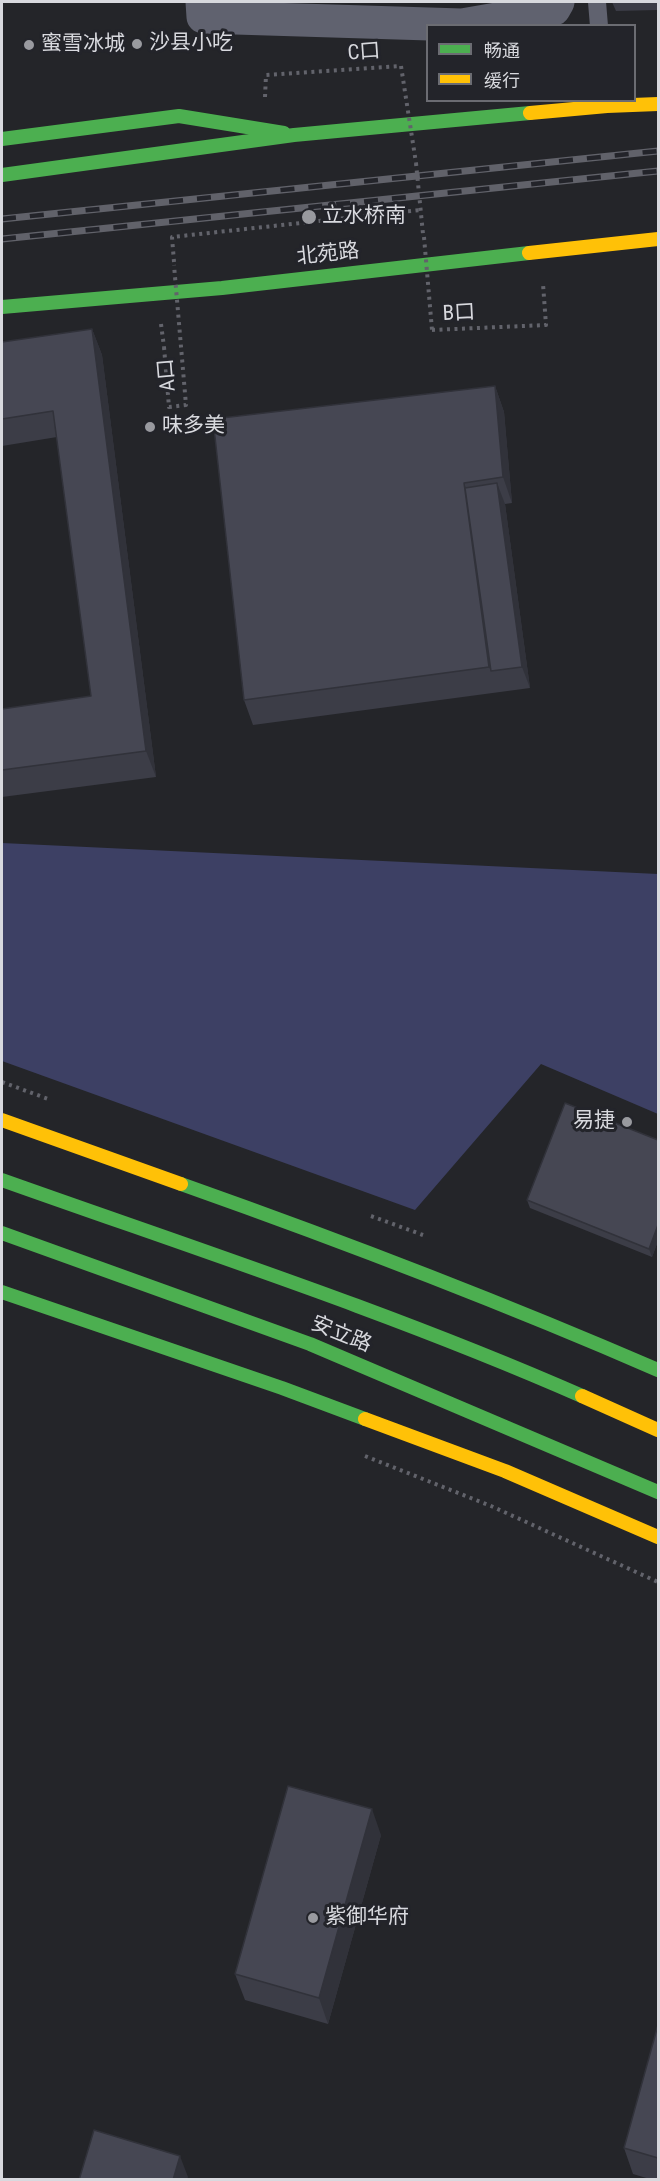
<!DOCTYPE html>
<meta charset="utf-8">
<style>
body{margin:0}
#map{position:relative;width:660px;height:2181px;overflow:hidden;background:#242529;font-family:"Roboto Condensed","Noto Sans SC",sans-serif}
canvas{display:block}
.frame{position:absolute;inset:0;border:3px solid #d8d9de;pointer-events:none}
.legend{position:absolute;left:426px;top:24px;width:210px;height:78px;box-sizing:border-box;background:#23242a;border:2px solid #6b6c72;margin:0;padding:8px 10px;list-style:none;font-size:18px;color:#d8d9de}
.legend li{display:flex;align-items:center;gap:12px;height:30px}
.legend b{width:30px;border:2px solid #6b6c72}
</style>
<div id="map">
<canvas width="660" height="2181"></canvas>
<div class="frame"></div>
<ul class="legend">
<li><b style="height:8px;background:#4caf50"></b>畅通</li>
<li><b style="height:8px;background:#ffc107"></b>缓行</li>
</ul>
</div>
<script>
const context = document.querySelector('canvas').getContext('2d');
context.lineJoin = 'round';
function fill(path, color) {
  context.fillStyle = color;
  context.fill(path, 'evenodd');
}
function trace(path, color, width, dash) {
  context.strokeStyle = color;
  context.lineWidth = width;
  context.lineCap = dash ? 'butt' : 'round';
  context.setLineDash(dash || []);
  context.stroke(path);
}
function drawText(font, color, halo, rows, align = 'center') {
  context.font = font + ' "Roboto Condensed","Noto Sans SC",sans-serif';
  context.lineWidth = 6;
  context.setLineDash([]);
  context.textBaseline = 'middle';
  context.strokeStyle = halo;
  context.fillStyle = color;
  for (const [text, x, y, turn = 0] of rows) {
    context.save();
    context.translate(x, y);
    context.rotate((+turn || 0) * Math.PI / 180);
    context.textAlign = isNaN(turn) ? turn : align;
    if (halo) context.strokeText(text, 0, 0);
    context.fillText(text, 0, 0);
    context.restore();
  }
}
fill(new Path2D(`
 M2,843L658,874V1114L541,1064L415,1210L2,1061Z`), '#3d4064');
trace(new Path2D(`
 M265,97L266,75L401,66
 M416,163L423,234
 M174,262L172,237L420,210
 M161,324L164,347
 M432,330L546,325L543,284
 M2,1082L51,1100
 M371,1216L423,1235
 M365,1456L491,1506L658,1582`), '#62636b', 4, [3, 4.5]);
trace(new Path2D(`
 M597,2L599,26`), '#60626f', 18);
trace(new Path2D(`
 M202,2L203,17L462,25L554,9L558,2`), '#60626f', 33);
trace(new Path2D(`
 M2,139L179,116L284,133
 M2,175L294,135L530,113
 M2,307L222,288L529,253
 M2,1180C196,1249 393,1313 582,1396
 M181,1184C342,1241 501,1302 658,1370
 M2,1233L310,1344L658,1492
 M2,1292L282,1388L365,1419`), '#4caf50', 14);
trace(new Path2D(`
 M530,113L607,106L658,104
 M529,253L658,239
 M2,1120L181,1184
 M582,1396L658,1430
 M365,1419L505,1471L658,1537`), '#ffc107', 14);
const rail = new Path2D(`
 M2,219L658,151
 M2,239L658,171`);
trace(rail, '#61626a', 7);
trace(rail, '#23242a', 4.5, [14]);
trace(new Path2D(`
 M401,66L416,163
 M424,237L432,330
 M164,347L169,407L186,405L174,265`), '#62636b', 4, [3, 4.5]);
fill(new Path2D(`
 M612,2H658V10L616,11Z
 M92,329L102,355L156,777L2,797V709L91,696L57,437L2,446V342Z
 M495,386L504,412L512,503L505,504L530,688L253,725L244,700Z
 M658,1140V1241L652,1257L530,1208L527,1200Z
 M381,1835L328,2024L245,2000L235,1974Z
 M658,2025V2180H653L633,2174L624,2148Z`), '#3c3d47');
fill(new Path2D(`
 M92,329L102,355L156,777L146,751Z
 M495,386L504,412L512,503L503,477Z
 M464,483L473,509L491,671L489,667Z
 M497,483L505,504L530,688L522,667Z
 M658,1225V1241L652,1257L649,1249Z
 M372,1809L381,1835L328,2024L319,1998Z
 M180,2156L188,2177L187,2180H173Z`), '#31323a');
const building = new Path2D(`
 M92,329L146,751L2,770V709L91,696L53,411L2,419V342Z
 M495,386L503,477L464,483L489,667L244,700L213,419Z
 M497,483L522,667L491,671L465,488Z
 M565,1103L658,1140V1225L649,1249L527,1200Z
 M288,1786L372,1809L319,1998L235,1974Z
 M658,2025V2158L624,2148Z
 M94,2130L180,2156L173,2180H79Z`);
fill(building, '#464753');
trace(building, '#31323a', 1.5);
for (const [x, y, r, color] of [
 [137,44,6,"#999a9f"],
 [29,45,6,"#999a9f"],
 [309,217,8,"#999a9f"],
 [150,427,6,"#999a9f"],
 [627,1122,6,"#999a9f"],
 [313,1918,6,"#999a9f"]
]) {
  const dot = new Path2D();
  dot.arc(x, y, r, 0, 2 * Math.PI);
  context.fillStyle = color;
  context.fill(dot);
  trace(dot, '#23242a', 2);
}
drawText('21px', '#d8d9de', '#23242a', [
 ["沙县小吃",149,44],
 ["蜜雪冰城",41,45],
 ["立水桥南",322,217],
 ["味多美",162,427],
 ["易捷",615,1122,"right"],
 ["紫御华府",325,1918]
], 'left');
drawText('21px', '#d8d9de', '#23242a', [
 ["C口",364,53,-4],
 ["北苑路",328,255,-6],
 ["B口",459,314,-3],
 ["A口",168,375,-95],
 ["安立路",341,1335,22]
]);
</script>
